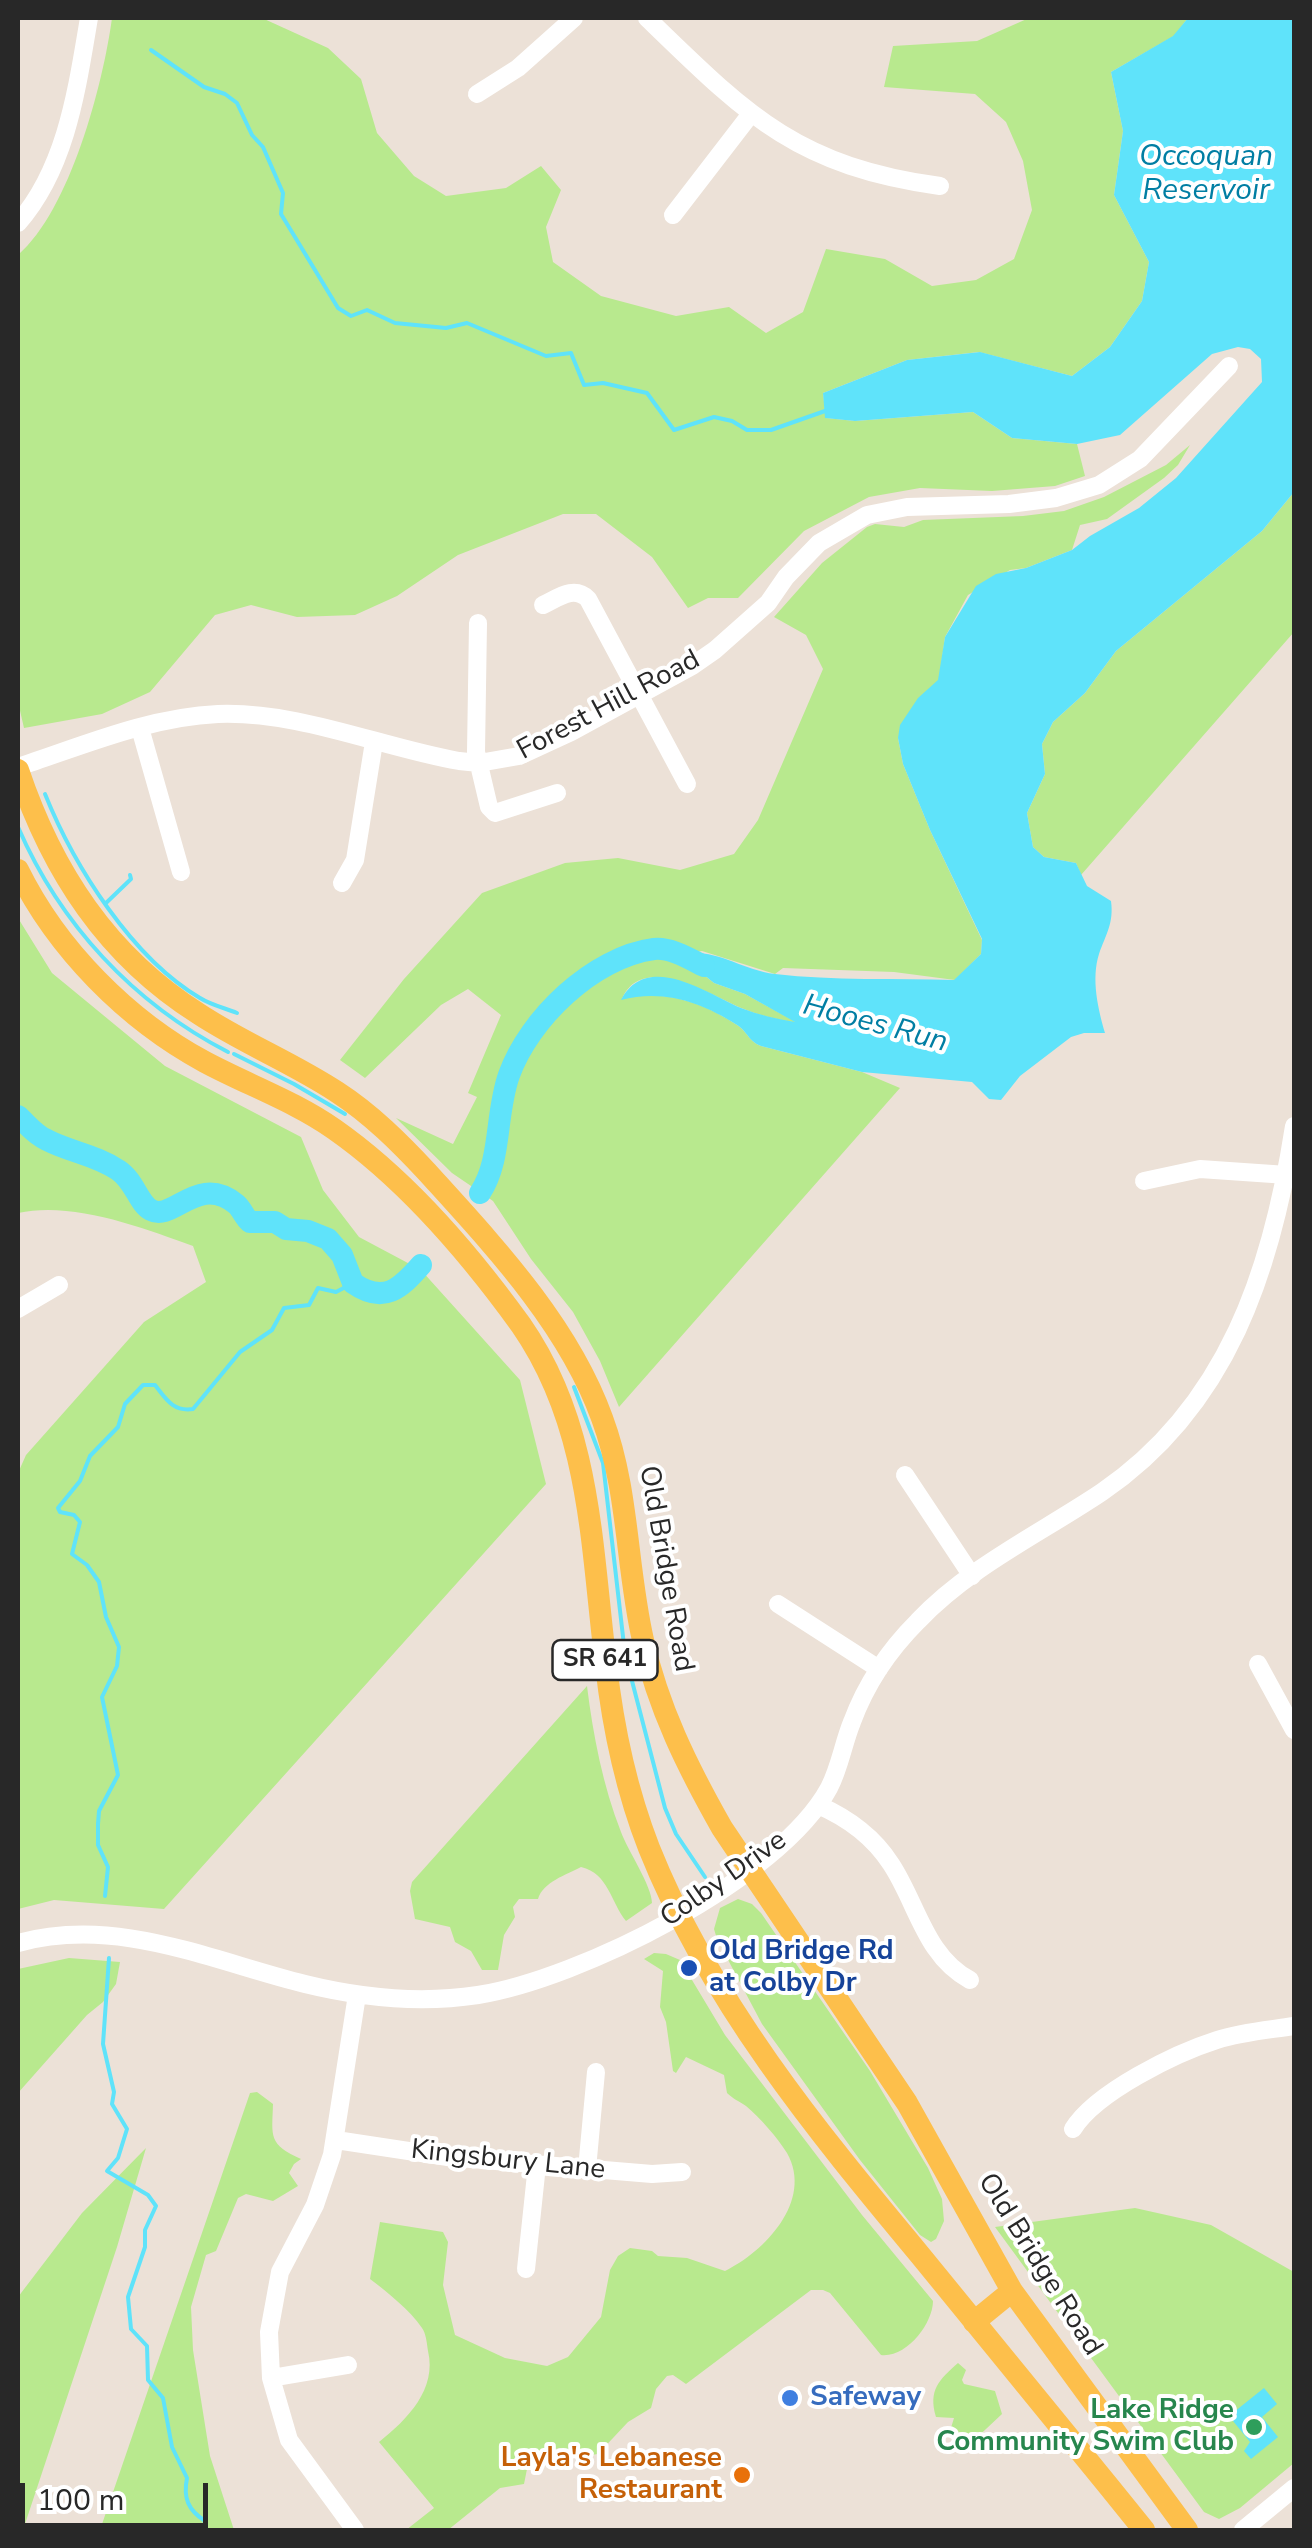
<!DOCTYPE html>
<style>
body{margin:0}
#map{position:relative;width:1312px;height:2548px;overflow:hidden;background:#ece1d7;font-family:"Nunito Sans",sans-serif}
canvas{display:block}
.frame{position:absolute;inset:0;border:20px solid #282828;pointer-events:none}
.scale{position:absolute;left:20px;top:2483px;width:188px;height:45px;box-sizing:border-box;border:5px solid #282828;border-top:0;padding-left:12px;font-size:30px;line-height:35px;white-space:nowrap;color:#282828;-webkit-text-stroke:8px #fff;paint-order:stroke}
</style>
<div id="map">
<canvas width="1312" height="2548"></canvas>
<div class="frame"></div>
<div class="scale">100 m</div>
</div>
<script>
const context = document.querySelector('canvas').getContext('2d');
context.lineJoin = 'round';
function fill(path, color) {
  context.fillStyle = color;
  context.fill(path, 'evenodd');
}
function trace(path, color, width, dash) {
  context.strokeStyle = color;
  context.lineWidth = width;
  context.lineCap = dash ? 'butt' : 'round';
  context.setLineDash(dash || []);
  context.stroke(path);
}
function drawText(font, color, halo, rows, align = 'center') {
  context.font = font + ' "Nunito Sans",sans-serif';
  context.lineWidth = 8;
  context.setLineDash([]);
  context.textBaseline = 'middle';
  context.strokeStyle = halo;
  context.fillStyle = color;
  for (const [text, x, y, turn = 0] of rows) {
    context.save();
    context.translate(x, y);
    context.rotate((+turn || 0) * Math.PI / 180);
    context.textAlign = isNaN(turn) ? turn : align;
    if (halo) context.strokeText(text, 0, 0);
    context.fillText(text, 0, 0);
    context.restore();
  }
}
fill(new Path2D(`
 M112,18H262L328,48L361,79L377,133L414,176L446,196L506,188L541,166L561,190L546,227L553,262L601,296L676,316L729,307L766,333L803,312L826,249L885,259L932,286L976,280L1014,259L1032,210L1023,161L1006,122L975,94L884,87L893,46L977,41L1029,18H1188L1174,36L1111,72L1123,131L1114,195L1149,262L1142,301L1110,347L1072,376L979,352L907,360L823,393L826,418L855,421L973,412L1012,438L1077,444L1085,476L1055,486L992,491L920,488L869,497L804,531L738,598H708L688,608L652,557L596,514H563L458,555L397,596L355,615L297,617L251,605L215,615L150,692L102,714L24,728L18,702V255C70,210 103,85 112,18Z
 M1190,445L1178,465L1164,478L1107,519L1080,525L1072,550L1026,568L1010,570L968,595L945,637L939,680L898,738L903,764L930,830L982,940L981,954L955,980L894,972L783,968L775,974L702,951L679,955L714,983L745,994L798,1023C779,1020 761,1016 744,1009C714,997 642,950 622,999C664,989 702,1002 737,1025C748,1032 748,1041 761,1046L862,1072L900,1088L619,1407L600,1361L573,1312L531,1259L493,1201L452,1173L396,1118L453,1144L477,1097L468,1093L501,1015L468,989L441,1005L365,1078L340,1060L404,979L482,893L565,863L618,858L680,870L734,854L758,820L823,669L806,635L774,617L822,563L867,527L875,524L904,527L923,520L1023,516L1064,511L1104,497L1166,465Z
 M1294,492V632L1081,875L1076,863L1044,857L1033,847L1027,813L1045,774L1042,744L1053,722L1085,693L1116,651L1262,531Z
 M18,918L52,973L165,1066L301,1137L323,1190L359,1237L421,1270L520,1380L546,1484L164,1909L54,1900L18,1909V1473L26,1455L144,1322L206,1282L193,1246C141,1227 72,1201 18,1213Z
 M587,1686C593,1735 603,1786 621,1832C628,1851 652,1886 652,1903L626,1921C610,1901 609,1874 581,1867C566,1875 543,1882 538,1899H519L513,1907L515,1917L504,1935L498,1970H482L471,1951L455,1942L450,1927L415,1919L410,1891L412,1882Z
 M738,1899L752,1904L761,1913L870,2071L928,2168L942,2199L944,2221L936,2239L931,2242L920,2235L860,2160L762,2024L717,1939L714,1929L720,1908Z
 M654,1953L666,1954L680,1960L725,2035L862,2215L933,2301C933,2323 907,2358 881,2355L830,2293L823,2290H811L686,2384L673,2375L667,2376L656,2389L651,2408L628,2422L598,2454L577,2457L560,2448L541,2452L528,2464L524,2484L500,2488L448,2530H406L434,2508L379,2442C408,2419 437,2389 428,2351C427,2344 426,2333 422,2328C410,2310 387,2292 370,2279L380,2222L443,2232L448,2242L443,2285L455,2335L505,2358L547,2366L568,2357L601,2317L610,2270L618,2256L630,2248L652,2251L658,2256L687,2258L725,2271C764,2252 814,2201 787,2153C777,2137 761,2119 746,2106C739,2101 733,2099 727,2093L724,2075L686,2057L676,2073L673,2071L666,2022L660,2007L663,1971L644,1959Z
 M69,1958L120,1962L116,1984L103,2002L87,2015L18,2093V1969Z
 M257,2092L273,2104C272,2137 268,2144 301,2159L294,2164L289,2173L298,2186L273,2201L246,2194L238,2198L216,2251L206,2255L191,2307L193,2350L210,2456L234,2530H100L250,2093Z
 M146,2148L117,2247L23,2530H18V2297L82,2213Z
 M1135,2208L1211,2225L1294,2272V2463L1240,2508L1219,2519L1204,2512L995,2227Z
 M958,2363L966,2370L962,2380L964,2384L995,2391L1002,2414L970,2444L963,2446L950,2431L954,2418L936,2417C928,2390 939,2380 958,2363Z`), '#b8e98e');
fill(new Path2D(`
 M1188,18H1294V492L1262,531L1116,651L1085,693L1053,722L1042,744L1045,774L1027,813L1033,847L1044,857L1076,863L1087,886L1111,901C1114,923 1106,934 1099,954C1091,979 1098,1009 1105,1033H1084L1071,1037L1020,1076L1001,1100L989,1099L972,1082L862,1072L761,1046C748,1041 748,1032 737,1025C701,1002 663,989 621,1000C647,950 708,994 741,1008C759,1015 777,1019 795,1022L745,994L714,983L678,954C716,947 739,969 775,974C834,981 895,978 954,980L981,954L982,939L930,830L903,764L898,738L900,725L918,698L938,680L945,637L976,586L996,574L1026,568L1072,550L1090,536L1139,508L1176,478L1262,382L1261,359L1250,349L1238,347L1212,354L1120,435L1077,444L1012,438L973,412L855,421L825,418L823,393L907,360L980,352L1072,376L1110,347L1142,301L1149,262L1114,195L1123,131L1111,72L1173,36Z
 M1264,2388L1277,2404L1262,2417L1278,2437L1251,2459L1244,2451L1250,2442L1229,2416Z`), '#5fe3fa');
trace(new Path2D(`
 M151,50L204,87L225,94L237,103L252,135L263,147L283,193L281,214L338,308L351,316L367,310L395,323L446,328L467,323L546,356L571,353L584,385L603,383L647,393L674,430L714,417L732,421L747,430H771L825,411
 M45,794C74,866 132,958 200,998C211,1005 225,1008 237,1013
 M18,827C60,924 133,1003 228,1052
 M106,903L131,879L130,875
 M234,1054L294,1084L345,1114
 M574,1387L603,1463L625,1654L665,1808L676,1834L705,1877
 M105,1896L108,1867L98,1845V1824L99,1811L118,1775L102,1697L117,1666L119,1647L106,1617L99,1582L87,1565L72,1554L80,1522L74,1515L60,1512L58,1508L80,1481L90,1456L118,1427L125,1404L143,1385H155C166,1399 173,1412 193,1409L240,1352L272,1330L284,1308L309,1305L318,1288L336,1292L353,1283
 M109,1958L103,2044L114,2092L112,2104L127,2129L118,2158L107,2171L148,2195L156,2206L145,2230V2247L128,2297L131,2329L147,2346L148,2380L163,2398L172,2447L187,2478C183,2498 188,2510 205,2521L204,2530`), '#5fe3fa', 4);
trace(new Path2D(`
 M18,1116C27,1124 35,1135 47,1140C70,1152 96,1155 118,1170C135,1181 138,1203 151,1210C173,1222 198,1173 236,1204C242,1209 244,1217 250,1222H275L286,1229L308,1231L328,1239L342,1255L353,1283C384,1305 401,1288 421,1265
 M480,1193C502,1160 495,1114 509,1075C529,1019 593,957 654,949C670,947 690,959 704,966`), '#5fe3fa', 22);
trace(new Path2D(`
 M647,18C747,115 796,166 940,186
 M477,94L518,68L574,18
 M673,215L750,115
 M18,223C67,167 77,88 89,18
 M543,605C558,598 574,585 588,599L687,784
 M478,623L476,752L489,807L495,813L557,793
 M140,728L181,872
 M18,767C82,746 149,717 218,714C299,711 380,747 459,761L479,763L519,756L571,732L692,666L715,650L768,603L786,577L819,543L867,515L907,507L1009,504L1056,498L1099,485L1140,459L1229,366
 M342,883L355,860L374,742
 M1144,1181L1200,1169L1287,1175
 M18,1309L59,1285
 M905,1475L972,1576
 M778,1604L879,1669
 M1258,1664L1294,1730
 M818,1805C848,1818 873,1836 891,1864C917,1903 925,1956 970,1980
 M18,1943C117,1916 209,1960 305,1984C362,1998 419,2004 478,1995C579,1979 779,1880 829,1788C840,1767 843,1744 852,1722C866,1684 889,1650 918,1621C969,1567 1041,1533 1102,1492C1228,1406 1272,1269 1294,1126
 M1073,2129C1096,2092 1176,2053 1217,2040C1242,2032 1269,2030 1294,2026
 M336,2140L448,2157L652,2174L682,2172
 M587,2169L596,2072
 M526,2269L537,2165
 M271,2378L348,2365
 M355,2530L289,2440L271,2378L269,2332L280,2272L315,2205L332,2155L357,1995
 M1243,2530L1294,2488`), '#fff', 18);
trace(new Path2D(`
 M18,770C52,871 107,956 199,1014C243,1043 293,1063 337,1092C371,1114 400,1143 427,1172C493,1245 568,1324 602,1418C629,1490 626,1566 643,1640C658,1708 688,1768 722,1828L907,2103L1012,2291L1187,2530
 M18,870C57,949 127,1020 205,1062C248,1085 294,1101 334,1129C407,1180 469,1253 521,1325C592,1427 591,1547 606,1665C613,1728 626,1789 649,1848C710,2001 816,2130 920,2255C995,2347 1070,2438 1144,2530
 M974,2322L1012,2291`), '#fdbf4b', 22);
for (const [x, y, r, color] of [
 [689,1968,10,"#1a4fb4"],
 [790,2398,10,"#3f7fe0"],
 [1254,2427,10,"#2e9e5b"],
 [742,2475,10,"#e8710a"]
]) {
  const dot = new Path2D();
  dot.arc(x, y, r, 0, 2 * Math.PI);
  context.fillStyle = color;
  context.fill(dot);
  trace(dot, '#fff', 4);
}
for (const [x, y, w] of [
 [605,1660,105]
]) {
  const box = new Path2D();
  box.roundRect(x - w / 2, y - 20, w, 40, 8);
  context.fillStyle = '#fff';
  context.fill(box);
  trace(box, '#282828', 2.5);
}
drawText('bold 25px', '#282828', null, [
 ["SR 641",605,1660]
]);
drawText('28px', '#282828', '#fff', [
 ["Forest Hill Road",609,706,-28],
 ["Old Bridge Road",665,1569,80],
 ["Colby Drive",724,1880,-35],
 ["Kingsbury Lane",508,2161,6],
 ["Old Bridge Road",1039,2265,58]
]);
drawText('bold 28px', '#164399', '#fff', [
 ["Old Bridge Rd",709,1952],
 ["at Colby Dr",709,1984]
], 'left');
drawText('bold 28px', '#366cbe', '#fff', [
 ["Safeway",810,2398]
], 'left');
drawText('bold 28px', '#27864d', '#fff', [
 ["Lake Ridge",1234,2411],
 ["Community Swim Club",1234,2443]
], 'right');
drawText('bold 28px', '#c56008', '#fff', [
 ["Layla's Lebanese",722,2459],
 ["Restaurant",722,2491]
], 'right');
drawText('italic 30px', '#017ea3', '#fff', [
 ["Occoquan",1206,158],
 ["Reservoir",1206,192],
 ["Hooes Run",875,1025,15]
]);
</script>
